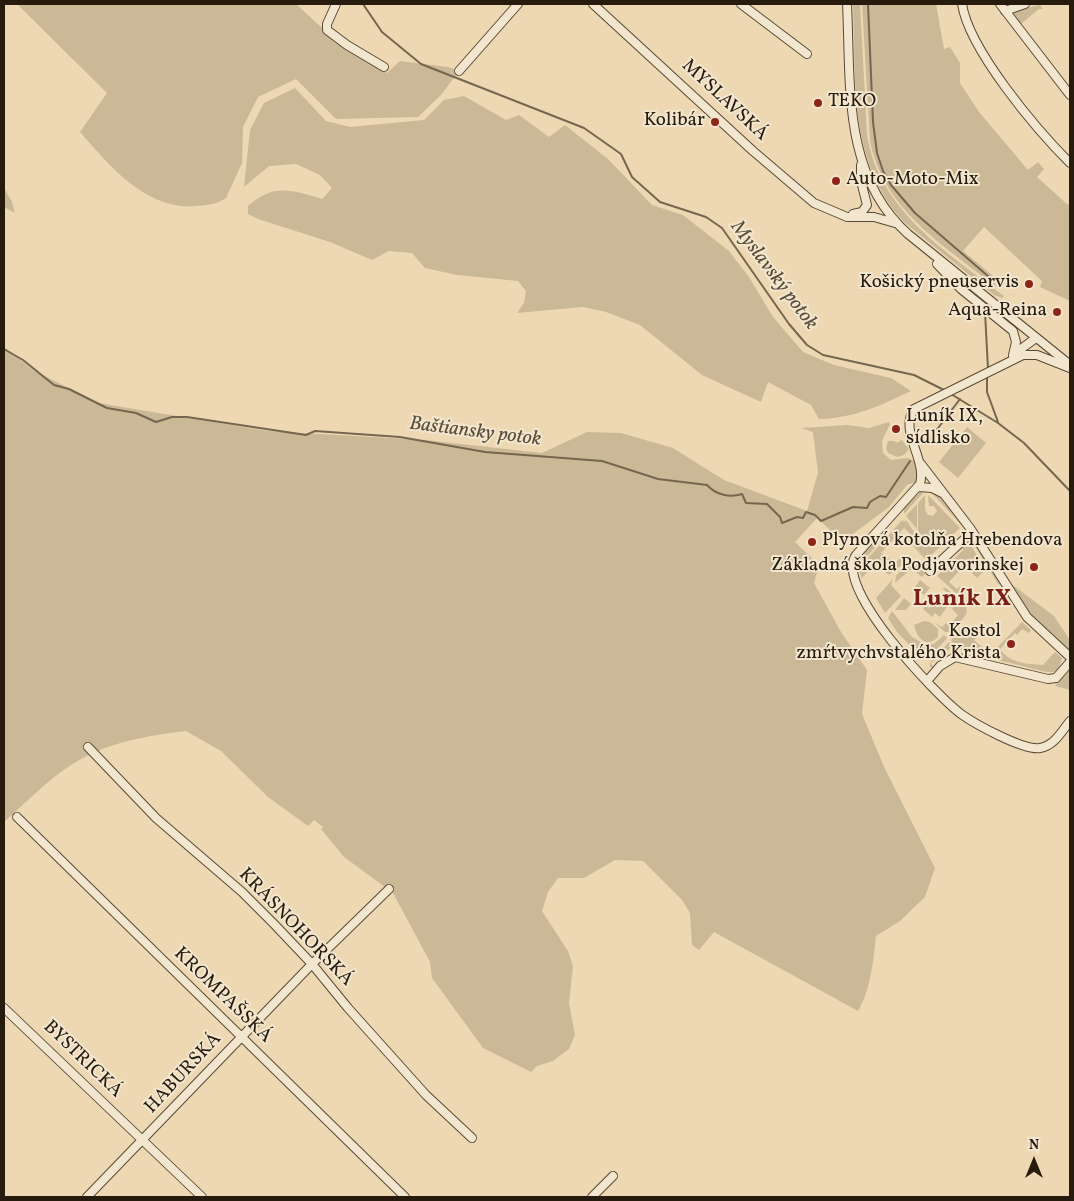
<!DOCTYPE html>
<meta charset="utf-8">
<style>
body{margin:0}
#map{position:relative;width:1074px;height:1201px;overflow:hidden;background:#edd8b3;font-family:Vollkorn,serif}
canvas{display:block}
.frame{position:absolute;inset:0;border:5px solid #261b0d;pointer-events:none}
.north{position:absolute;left:1009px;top:1136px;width:50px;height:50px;-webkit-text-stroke:4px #f3e6ce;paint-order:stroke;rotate:0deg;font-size:14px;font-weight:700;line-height:20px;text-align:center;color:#261b0d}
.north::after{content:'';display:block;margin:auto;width:18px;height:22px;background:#261b0d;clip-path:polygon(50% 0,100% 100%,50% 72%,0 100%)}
</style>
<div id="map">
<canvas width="1074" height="1201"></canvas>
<div class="frame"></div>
<div class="north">N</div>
</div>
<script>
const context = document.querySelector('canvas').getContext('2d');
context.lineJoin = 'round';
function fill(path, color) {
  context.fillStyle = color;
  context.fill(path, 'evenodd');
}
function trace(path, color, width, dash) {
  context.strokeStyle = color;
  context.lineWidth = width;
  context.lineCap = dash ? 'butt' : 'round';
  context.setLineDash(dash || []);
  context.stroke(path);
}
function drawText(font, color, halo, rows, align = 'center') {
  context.font = font + ' Vollkorn,serif';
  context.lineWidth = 4;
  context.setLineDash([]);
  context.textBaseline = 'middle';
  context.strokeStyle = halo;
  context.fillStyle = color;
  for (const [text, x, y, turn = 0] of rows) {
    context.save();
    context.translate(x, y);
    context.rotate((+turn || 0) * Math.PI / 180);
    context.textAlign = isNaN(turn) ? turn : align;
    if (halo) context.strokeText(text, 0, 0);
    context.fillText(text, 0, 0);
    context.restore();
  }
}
fill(new Path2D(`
 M17,4H296L332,37L387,73L400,61L448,67L459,71L441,95L418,117L336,119L296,79L258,97L243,127L242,163L226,198C217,204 208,205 197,206C146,211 110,166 80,132L107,93Z
 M853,4H860L867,134C878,210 947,252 1004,296L1002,298L994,295L904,222C848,162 856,79 853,4Z
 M862,4H936L944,49L950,47L960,63V83L979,112L1028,170L1038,162L1044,169L1037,177L1068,205L1070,202V301L1040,287L1042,281L984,227L963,251L992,275L996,287C944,245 884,211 870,141Z
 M1040,5L1043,9H1039L1021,24L1014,14L1017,10Z
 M295,88L326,121L350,127L424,120L444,100L464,96L506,120L519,115L549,137L565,125L608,159L652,205L683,215L729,251L749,277L773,317L803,352L834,365L891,378L911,391C879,406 855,418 819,419L811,405L768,382L761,402L702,375L640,325L606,312L583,307L517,313L524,303L526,291L518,281L457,275L425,268L412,253L389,251L372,260L330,242L258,219L248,214V206C274,183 292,190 322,199L332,188L320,175L296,164L269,166L244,187L250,130L264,103Z
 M4,188L12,202L15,213L4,207Z
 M4,347L33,370L98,403L268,431L425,440L542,453L587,432L621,433L673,448L724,480L807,511L818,473L813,432L801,428L848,425L869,428L889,422L890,424L882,441L883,453L891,460L908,458L921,464L919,487L913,483L907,485L889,507L849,537L841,540L817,518L795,542L819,565L814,583L841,632L867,670L862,714L885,769L935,868L925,897L900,921L876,936C873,962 871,989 858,1011L714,932L699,950L692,945L690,913L682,900L643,861L615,860L584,878H558L548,892L542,911L568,951L573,966L569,1003L575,1035L569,1049L553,1061L537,1066L531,1072L483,1048L432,978L430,962L393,893L344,857L321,829L323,827L314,820L308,826L268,797L221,751L186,731C153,735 115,741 85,757C55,772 29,800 4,822Z
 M967,427L986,443L958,478L939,462Z
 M902,440L909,449L904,455L897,457L888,453L886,448L888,441H895L896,443Z
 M922,490L923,493L904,514V508Z
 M929,490L942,497L964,525L965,529Z
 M925,495V510L928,515L933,516L937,511L934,506H929L928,495L960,528L926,560L913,546L921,535L918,531V503Z
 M917,504V529L906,516Z
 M902,520L904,522L906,520L917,536L915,538L904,528L881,553L895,563L904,555L908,556V560L889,575L875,564L862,578L859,570L861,566Z
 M968,540L985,570L977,578L972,573L977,567L969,560L949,582L957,589L960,586L965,590L956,593L937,576L963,550V545Z
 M974,540L1002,584L1001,585L998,584L972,541Z
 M871,544L877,545L857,568L856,561Z
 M912,559L926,573L922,577L913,570H910L895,583L896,576Z
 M893,579L891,585L901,596L885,613L876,598Z
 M920,580L930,588L924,595L915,587Z
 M1010,583L1054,616L1070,640V653L1028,613Z
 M942,588H946L958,598L951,608L948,603L953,598Z
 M939,597L948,605L940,617L935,613L932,617L923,609L926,605L929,608Z
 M904,598L911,604L906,610H895Z
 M959,600L966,607L967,613L953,632H945L935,623L942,627L946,623L949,626L958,615L952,609Z
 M892,611L912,637L926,645L934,644L944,635L947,638L930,657L926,656L922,651L918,654L897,632L888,618Z
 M924,621L930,622L938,629V637C926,649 917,638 914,625Z
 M1022,622L1031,630L1029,633L1022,629L1017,635L1015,633L1000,649C1009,663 1027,664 1043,665L1055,652L1062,658L1059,668L1054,672H1046L990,658L993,652Z
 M963,627L976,638L974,640L983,648L985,646L989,649L988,657L957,649L951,640Z
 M949,642L952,647L931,663L933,667L931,668L929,664Z
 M1070,670V690L1055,686L1056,684Z`), '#cbb897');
trace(new Path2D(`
 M363,4L382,32L421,64L584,128L621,154L632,177L660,202L706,217L722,228L789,324L807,345L823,355L914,375L944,390
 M868,4L873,122L877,153L883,171L891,185L915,213L989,277
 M985,312L988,369
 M4,349L23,360L54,385L69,389L107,408L136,413L156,422L172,417H187L306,435L315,431L400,437L485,452L602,461L658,479L707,485C716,495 730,498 742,494L746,503L767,504L780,517L782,523L797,517L803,518L806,512L815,515L821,521L853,507L867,508L870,502L880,496L886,497L910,461
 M987,377V392L998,422
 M951,394L998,423L1024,443L1070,491
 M926,444L960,399`), '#75664f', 2);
const minor = new Path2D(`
 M336,4L327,24V30L347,45L384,67
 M593,4L753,151L814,203L847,217H874L895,223
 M741,4L807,54
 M847,4C851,84 842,175 908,234L1069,364
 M962,4C969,50 1037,130 1070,163
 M1000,4L1070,95
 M1005,11L1025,4
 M459,71L518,4
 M853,214L862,212L867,205L861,181V165
 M937,264L961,289L1013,331L1016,342L1013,355
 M1014,354L1036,338
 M1070,368L1037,355H1023L914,409C899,432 927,459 920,484L856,555C833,587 935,694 961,714C975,724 1024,751 1040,748C1054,746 1062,731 1070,721
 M921,464L970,528L1027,617L1070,657
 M919,487L932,488L942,493
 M930,571L972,532
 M928,680L940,666L955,657L1048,679L1056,678L1070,662
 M88,747L156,818L242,892L274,924L312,964L348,1008L426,1095L472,1138
 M17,817L405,1197
 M4,1008L202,1197
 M87,1197L312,964L389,889
 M592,1197L613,1176`);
trace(minor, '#584a36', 10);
trace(minor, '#f3e6ce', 8);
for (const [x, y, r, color] of [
 [818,103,5,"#8f2418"],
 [715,122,5,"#8f2418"],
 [836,181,5,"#8f2418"],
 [1029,284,5,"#8f2418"],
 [1057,312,5,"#8f2418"],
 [896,429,5,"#8f2418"],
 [812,542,5,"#8f2418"],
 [1034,567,5,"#8f2418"],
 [1011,644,5,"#8f2418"]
]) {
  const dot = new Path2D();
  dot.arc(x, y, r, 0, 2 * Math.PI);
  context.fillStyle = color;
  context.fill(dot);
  trace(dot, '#f3e6ce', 2);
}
drawText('19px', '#261b0d', '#f3e6ce', [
 ["MYSLAVSKÁ",724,101,43],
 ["KRÁSNOHORSKÁ",295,928,46],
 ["KROMPAŠSKÁ",222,996,44],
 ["BYSTRICKÁ",82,1060,44],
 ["HABURSKÁ",184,1074,-47]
]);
drawText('19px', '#261b0d', '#f3e6ce', [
 ["TEKO",828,103,"left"],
 ["Kolibár",705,122],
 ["Auto-Moto-Mix",846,181,"left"],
 ["Košický pneuservis",1019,284],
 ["Aqua-Reina",1047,312],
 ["Luník IX,",906,418,"left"],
 ["sídlisko",906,440,"left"],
 ["Plynová kotolňa Hrebendova",822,542,"left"],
 ["Základná škola Podjavorinskej",1024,567],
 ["Kostol",1001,633],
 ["zmŕtvychvstalého Krista",1001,655]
], 'right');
drawText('italic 20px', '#5a4d39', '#f3e6ce', [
 ["Myslavský potok",773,276,53],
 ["Baštiansky potok",475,433,7]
]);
drawText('bold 24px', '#7a1f14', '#f3e6ce', [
 ["Luník IX",962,601]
]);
</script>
